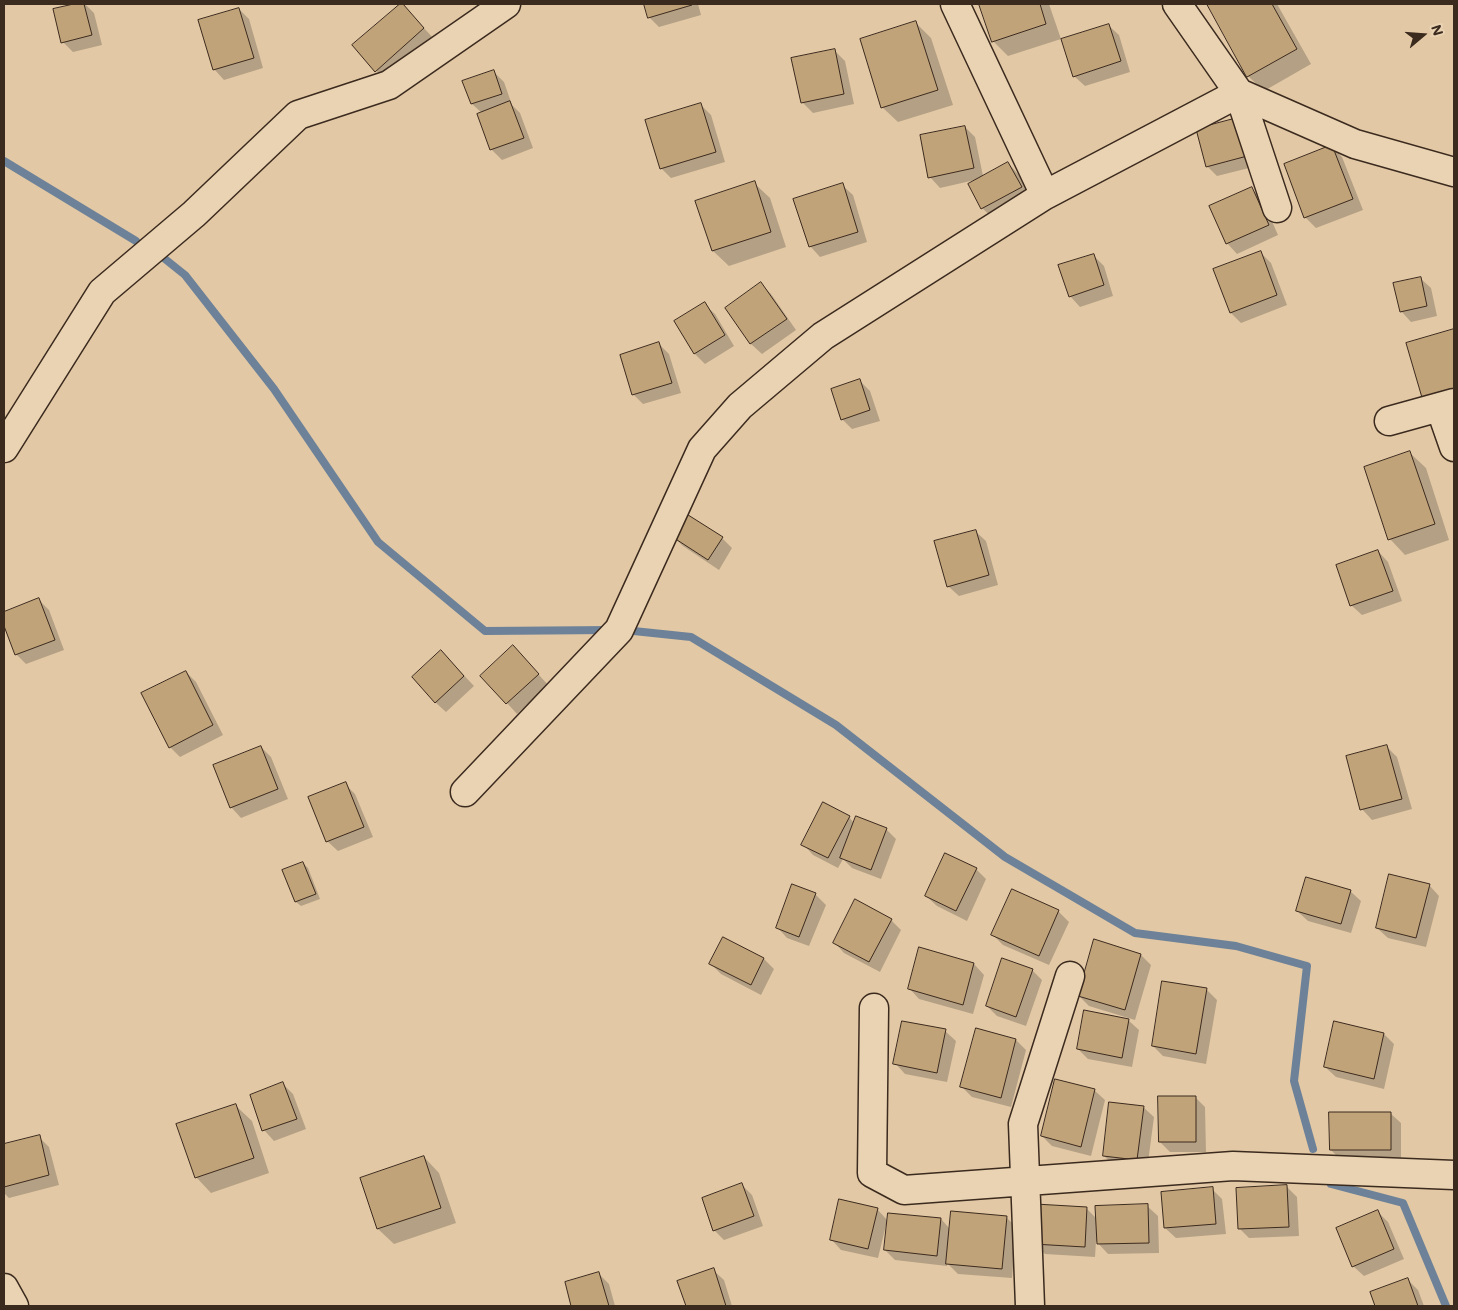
<!DOCTYPE html>
<style>
body{margin:0}
#map{position:relative;width:1458px;height:1310px;overflow:hidden;background:#e2c8a5;font-family:Mali,sans-serif}
canvas{display:block}
.frame{position:absolute;inset:0;border:5px solid #3b2a1e;pointer-events:none}
.north{position:absolute;left:1398px;top:10px;width:50px;height:50px;-webkit-text-stroke:4px #ead3b3;paint-order:stroke;rotate:72deg;font-size:14px;font-weight:700;line-height:20px;text-align:center;color:#3b2a1e}
.north::after{content:'';display:block;margin:auto;width:18px;height:22px;background:#3b2a1e;clip-path:polygon(50% 0,100% 100%,50% 72%,0 100%)}
</style>
<div id="map">
<canvas width="1458" height="1310"></canvas>
<div class="frame"></div>
<div class="north">N</div>
</div>
<script>
const context = document.querySelector('canvas').getContext('2d');
context.lineJoin = 'round';
function fill(path, color) {
  context.fillStyle = color;
  context.fill(path, 'evenodd');
}
function trace(path, color, width, dash) {
  context.strokeStyle = color;
  context.lineWidth = width;
  context.lineCap = dash ? 'butt' : 'round';
  context.setLineDash(dash || []);
  context.stroke(path);
}
fill(new Path2D(`
 M79,4H85L94,13L102,45L73,52L63,42L54,10Z
 M402,4L434,39L386,81L354,46Z
 M645,4H698L701,15L659,27L649,17Z
 M981,4H1049L1061,39L1008,56L993,41Z
 M1208,4H1277L1311,64L1264,91L1248,76Z
 M239,9L249,19L263,68L224,80L214,69Z
 M916,23L931,38L953,105L898,122L882,107Z
 M1108,25L1119,35L1130,72L1085,86L1074,76Z
 M834,50L845,61L854,104L813,113L802,102Z
 M493,71L504,82L512,105L520,113L533,148L502,160L492,150L478,115L482,113L472,104L464,82Z
 M701,105L711,115L725,162L671,178L661,168Z
 M1241,118L1261,165L1217,176L1207,166Z
 M965,127L975,137L983,176L1008,163L1018,174L1031,198L993,218L982,208L975,180L940,188L930,177Z
 M1332,147L1342,157L1363,210L1316,228L1305,217Z
 M754,183L770,198L786,247L729,266L713,251L697,202Z
 M842,185L853,195L867,242L820,257L810,246Z
 M1252,189L1262,199L1278,235L1237,254L1227,243Z
 M1260,252L1271,263L1287,305L1241,323L1231,313Z
 M1093,255L1104,266L1113,296L1080,307L1070,296Z
 M1420,278L1431,288L1437,316L1411,322L1401,311Z
 M761,284L771,294L796,330L762,354L751,344L727,308Z
 M704,304L715,314L734,346L705,364L694,353Z
 M1454,331V412L1408,344Z
 M659,344L669,354L681,393L643,404L633,394Z
 M860,381L870,391L880,421L852,429L842,419Z
 M1410,453L1426,468L1449,540L1405,555L1390,539Z
 M975,531L986,541L998,585L959,596L948,586Z
 M672,536L722,538L732,548L719,570L683,546Z
 M1378,551L1388,562L1402,601L1362,615L1351,605Z
 M39,600L49,610L64,650L26,664L16,654L4,623V614Z
 M441,651L474,686L446,712L435,702Z
 M523,657L548,685L517,714L507,703Z
 M186,672L196,682L223,735L180,757L170,747Z
 M261,747L271,757L288,799L241,818L231,807Z
 M1387,747L1397,757L1412,809L1372,820L1362,809Z
 M345,784L355,794L373,837L338,851L327,841Z
 M849,817L854,823L886,829L896,839L881,879L852,868L843,859L838,868L813,855L803,844Z
 M303,863L308,868L320,899L301,906L296,902L284,871Z
 M976,869L986,879L967,921L937,906L926,896Z
 M1429,885L1439,896L1426,947L1388,938L1377,928Z
 M1013,890L1059,912L1069,922L1049,965L1003,945L993,935Z
 M1350,891L1361,901L1351,933L1308,921L1297,911Z
 M815,894L826,905L809,946L787,938L777,927Z
 M891,920L901,930L880,972L844,953L834,942Z
 M724,938L764,959L774,969L761,995L721,974L711,964Z
 M1095,941L1141,955L1151,965L1135,1020L1089,1006L1079,996Z
 M920,949L974,964L984,975L973,1014L919,999L909,988Z
 M1032,970L1042,980L1026,1026L997,1016L987,1006Z
 M1207,990L1217,1000L1206,1064L1163,1056L1153,1046Z
 M1128,1020L1139,1030L1132,1067L1088,1059L1078,1049Z
 M945,1031L956,1041L947,1082L905,1074L895,1063Z
 M1384,1034L1394,1044L1384,1089L1336,1077L1325,1067Z
 M1016,1040L1026,1050L1011,1107L972,1097L962,1087Z
 M283,1084L293,1094L306,1129L274,1141L264,1130Z
 M1094,1090L1105,1100L1091,1156L1052,1146L1042,1136Z
 M1195,1097L1205,1107L1206,1152H1170L1160,1142Z
 M236,1106L252,1121L269,1173L211,1193L196,1177Z
 M1143,1107L1154,1117L1147,1170L1115,1166L1104,1156Z
 M1390,1113L1401,1123V1160H1341L1331,1150Z
 M39,1137L49,1147L59,1185L9,1198L4,1193V1146Z
 M424,1157L439,1173L456,1223L394,1244L378,1229L362,1178Z
 M742,1185L752,1195L763,1226L724,1240L714,1230Z
 M1287,1187L1297,1197L1299,1236L1249,1238L1239,1228Z
 M1212,1189L1222,1199L1226,1234L1176,1238L1165,1228Z
 M1147,1206L1158,1216L1159,1253L1108,1254L1096,1241L1095,1257L1045,1254L1034,1244L1086,1208L1097,1219Z
 M877,1209L888,1221L941,1219L950,1229L1006,1217L1016,1227L1012,1278L958,1274L947,1263V1266L895,1260L885,1250L888,1226L886,1225L878,1258L841,1250L831,1239Z
 M1378,1212L1388,1222L1404,1259L1364,1276L1353,1266Z
 M713,1270L724,1280L732,1306H687L679,1281Z
 M599,1274L609,1284L615,1306H573L566,1283Z
 M1408,1280L1418,1290L1424,1306H1376L1371,1293Z`), '#0003');
trace(new Path2D(`
 M4,161L136,241
 M160,255L185,275L274,389L378,542L485,631L610,630
 M624,630L691,637L836,725L1005,857L1135,933L1236,946L1307,966L1294,1081L1313,1149
 M1331,1184L1403,1203L1446,1306`), '#6d8298', 8);
const building = new Path2D(`
 M74,4H84L92,35L61,43L53,9Z
 M400,4H403L424,28L375,72L352,45Z
 M644,4H691L692,5L648,18Z
 M979,4H1040L1046,24L992,42Z
 M1207,4H1272L1297,49L1247,77Z
 M239,8L254,58L213,70L198,20Z
 M916,21L938,90L881,108L860,39Z
 M1109,24L1121,61L1073,77L1061,39Z
 M835,49L844,94L801,103L791,58Z
 M494,70L502,94L471,104L462,81Z
 M510,101L524,138L490,150L477,114Z
 M701,103L716,152L660,169L645,120Z
 M1241,117L1251,155L1206,167L1196,129Z
 M965,126L974,168L928,178L920,135Z
 M1332,145L1353,199L1304,218L1284,164Z
 M1008,162L1022,187L981,209L968,184Z
 M755,181L771,232L712,251L695,201Z
 M843,183L858,232L809,247L793,199Z
 M1252,187L1269,225L1226,244L1209,206Z
 M1261,251L1277,295L1230,313L1213,269Z
 M1094,254L1104,285L1069,297L1058,265Z
 M1421,277L1427,306L1400,312L1393,283Z
 M761,282L787,319L750,344L725,308Z
 M705,302L725,335L694,354L674,321Z
 M1454,329V392L1423,401L1406,343Z
 M659,342L672,383L632,395L620,355Z
 M860,379L870,410L841,420L831,389Z
 M1410,451L1435,524L1388,540L1364,467Z
 M685,513L723,537L708,560L671,536Z
 M976,530L989,575L947,587L934,541Z
 M1378,550L1393,591L1350,606L1336,565Z
 M39,598L55,640L15,655L4,626V612Z
 M513,645L539,674L506,704L480,676Z
 M441,650L464,676L435,703L412,677Z
 M186,671L213,725L169,748L141,693Z
 M1387,745L1402,799L1360,810L1346,756Z
 M261,746L278,789L230,808L213,765Z
 M346,782L364,827L326,842L308,797Z
 M823,802L850,816L828,858L801,845Z
 M856,816L887,828L871,870L840,858Z
 M945,853L977,868L956,911L925,896Z
 M303,862L316,894L295,902L282,870Z
 M1389,874L1430,884L1416,938L1376,928Z
 M1306,877L1351,890L1341,924L1296,911Z
 M792,884L816,893L799,937L776,928Z
 M1012,889L1059,910L1039,956L991,935Z
 M855,899L892,919L869,962L833,943Z
 M723,937L764,958L751,985L709,964Z
 M1094,939L1141,954L1125,1010L1078,996Z
 M919,947L974,963L963,1005L908,989Z
 M1002,958L1033,969L1016,1017L986,1006Z
 M1162,981L1207,988L1196,1054L1152,1046Z
 M1084,1010L1129,1019L1122,1058L1077,1049Z
 M902,1021L946,1029L937,1073L893,1064Z
 M1334,1021L1384,1033L1374,1079L1324,1067Z
 M976,1028L1016,1039L1001,1098L960,1087Z
 M1055,1079L1095,1089L1081,1147L1041,1136Z
 M283,1082L297,1119L262,1131L250,1095Z
 M1158,1096H1196V1142H1159Z
 M1109,1102L1144,1106L1137,1160L1103,1156Z
 M236,1104L254,1158L195,1178L176,1124Z
 M1329,1112H1391V1150H1330Z
 M40,1135L49,1175L4,1187V1144Z
 M424,1156L441,1208L377,1229L360,1178Z
 M742,1183L754,1216L713,1231L702,1198Z
 M1287,1185L1289,1227L1238,1229L1236,1188Z
 M1213,1187L1216,1224L1164,1228L1161,1192Z
 M839,1199L878,1208L868,1249L830,1240Z
 M1035,1204L1087,1207L1085,1247L1033,1244Z
 M1148,1204L1149,1243L1097,1244L1095,1206Z
 M1378,1210L1394,1249L1352,1267L1336,1228Z
 M951,1211L1007,1216L1002,1269L946,1264Z
 M888,1213L941,1218L937,1256L884,1250Z
 M714,1268L726,1306H686L677,1281Z
 M599,1272L609,1306H571L565,1282Z
 M1408,1278L1418,1306H1375L1370,1292Z`);
fill(building, '#c1a379');
trace(building, '#3b2a1e', 1);
const minor = new Path2D(`
 M1177,4L1239,93L1277,208
 M1045,195L1239,93L1355,144L1454,172
 M1440,407L1454,447
 M1389,421L1454,403
 M4,448L102,292L194,214L298,115L389,85L506,4
 M465,792L619,630L702,449L740,406L823,336L1045,195L955,4
 M874,1008L872,1173L904,1190L1233,1166L1454,1175
 M4,1288L14,1306
 M1030,1306L1023,1124L1070,976`);
trace(minor, '#3b2a1e', 31);
trace(minor, '#ead3b3', 28);
</script>
